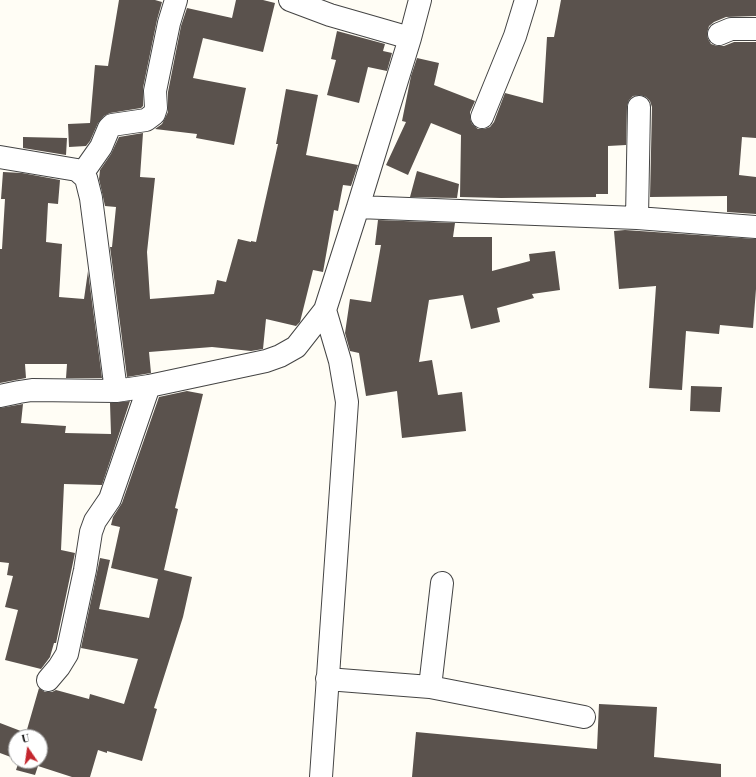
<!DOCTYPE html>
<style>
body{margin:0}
#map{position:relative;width:756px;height:777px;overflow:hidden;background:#fffdf5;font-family:"Playfair Display",serif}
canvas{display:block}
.north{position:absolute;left:8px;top:729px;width:40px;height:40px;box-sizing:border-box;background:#fff;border:1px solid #a0a0a0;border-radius:50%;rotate:347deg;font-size:11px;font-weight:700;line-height:16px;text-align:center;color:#111}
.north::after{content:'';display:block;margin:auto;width:14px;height:18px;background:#c4262e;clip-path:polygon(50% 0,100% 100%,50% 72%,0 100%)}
</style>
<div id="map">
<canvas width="756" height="777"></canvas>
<div class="north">U</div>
</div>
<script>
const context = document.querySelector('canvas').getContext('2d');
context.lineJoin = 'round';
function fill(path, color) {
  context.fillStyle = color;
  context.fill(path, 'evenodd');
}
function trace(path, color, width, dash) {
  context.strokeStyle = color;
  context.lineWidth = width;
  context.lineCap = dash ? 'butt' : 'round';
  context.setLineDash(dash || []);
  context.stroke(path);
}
fill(new Path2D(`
 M119,0H155L162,2L157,20L143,88V106L141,108L110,113L104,116L98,123L90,141L86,146L69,147L68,124L90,123L95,65L108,66Z
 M236,0H263L275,3L263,52L203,38L193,78L246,88L234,145L196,138L197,134L155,129L162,124L168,112V92L181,26L187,8L232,18Z
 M561,0H756V16L726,17L714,22L709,26L707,33L708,39L711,44L717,46H724L734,42H756V138L742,137L739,175L756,177V214L727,212V196L650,197L652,107L650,101L646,97L640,95L633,96L629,100L627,106L626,145L608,146V194H596V197L501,198L460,197L461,135L431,123L408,175L386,165L406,122L402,121L411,76L417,58L439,63L434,85L475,101L470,112V118L472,124L478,129H484L490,127L494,122L505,93L543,103L547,37H554Z
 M337,31L385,44L383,51L392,53L387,71L368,67L359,103L327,95L336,60L331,59Z
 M286,89L318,95L306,155L358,165L351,186L343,185L338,211L334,210L323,272L313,270L300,322L296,326L266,319L263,349L251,351L212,347L149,352L151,373L127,377L110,247H112L116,207L105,206L99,179L100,170L111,154L119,137L143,133L140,177L155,178L147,252L150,299L214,294L217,280L226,282L238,239L251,242V241L256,242L278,144H276Z
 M23,137L67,138L66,155L23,148Z
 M417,171L459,184L457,198L410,197Z
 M3,172L22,173L60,180L58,204L48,203L46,242L62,244L59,297L84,299L88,271L102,378H66L67,364H25L26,378L0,383V249H2L5,199H1Z
 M378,220L455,223L453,237H492V271L530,261L529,254L555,251L560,290L532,294L534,298L497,308L500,322L471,329L463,295L429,300L419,362L432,360L438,395L462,392L466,431L402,438L397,391L366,396L359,353L350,351L345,333L350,299L371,302L381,245H375Z
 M625,230L756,239V289L753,328L720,325L719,334L686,331L682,390L649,388L656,286L619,289L614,231Z
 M691,386L722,387L720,412L690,411Z
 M187,391L203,394L175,508L178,509L164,570L192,577L183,617L154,708L157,709L142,761L107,751V753L98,750L90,777H72L38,766L35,775L16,770L19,761H40V737H16V759L0,753V723L26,733L39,688L45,692H52L56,690L89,699L90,694L124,704L138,659L81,648L100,558L110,560L99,609L149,618L158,579L111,568L120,527L111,525L113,517L122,503L159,397Z
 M130,401L102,485L64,484L61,550L75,553L56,643H54L50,657L41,669L5,660L18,610L5,607L13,576L7,575L9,563L0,562V408L23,404L21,423L66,426L65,433L111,434L110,403Z
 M599,704L657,707L654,757L721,764V777H412L416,732L597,749Z`), '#5a524d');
const minor = new Path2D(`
 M290,0L330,15L410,38
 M719,34L731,29H756
 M482,117L515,36L526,0
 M0,157L77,170L86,178L91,198L116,391
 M82,174L101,147L109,128L112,125L146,120L154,114L156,108L155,91L169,23L176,0
 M358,207L637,218L756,227
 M637,218L639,107
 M0,396L19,392L32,390L116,391L149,386L266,361L280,356L296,347L325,310L358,207L410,38L420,0
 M327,679L430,687L584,717
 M48,680L59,667L67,654L85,570L91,532L95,521L110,499L149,386
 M430,687L442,583
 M321,777L347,402L340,361L325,310`);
trace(minor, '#444', 24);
trace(minor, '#fff', 22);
</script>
